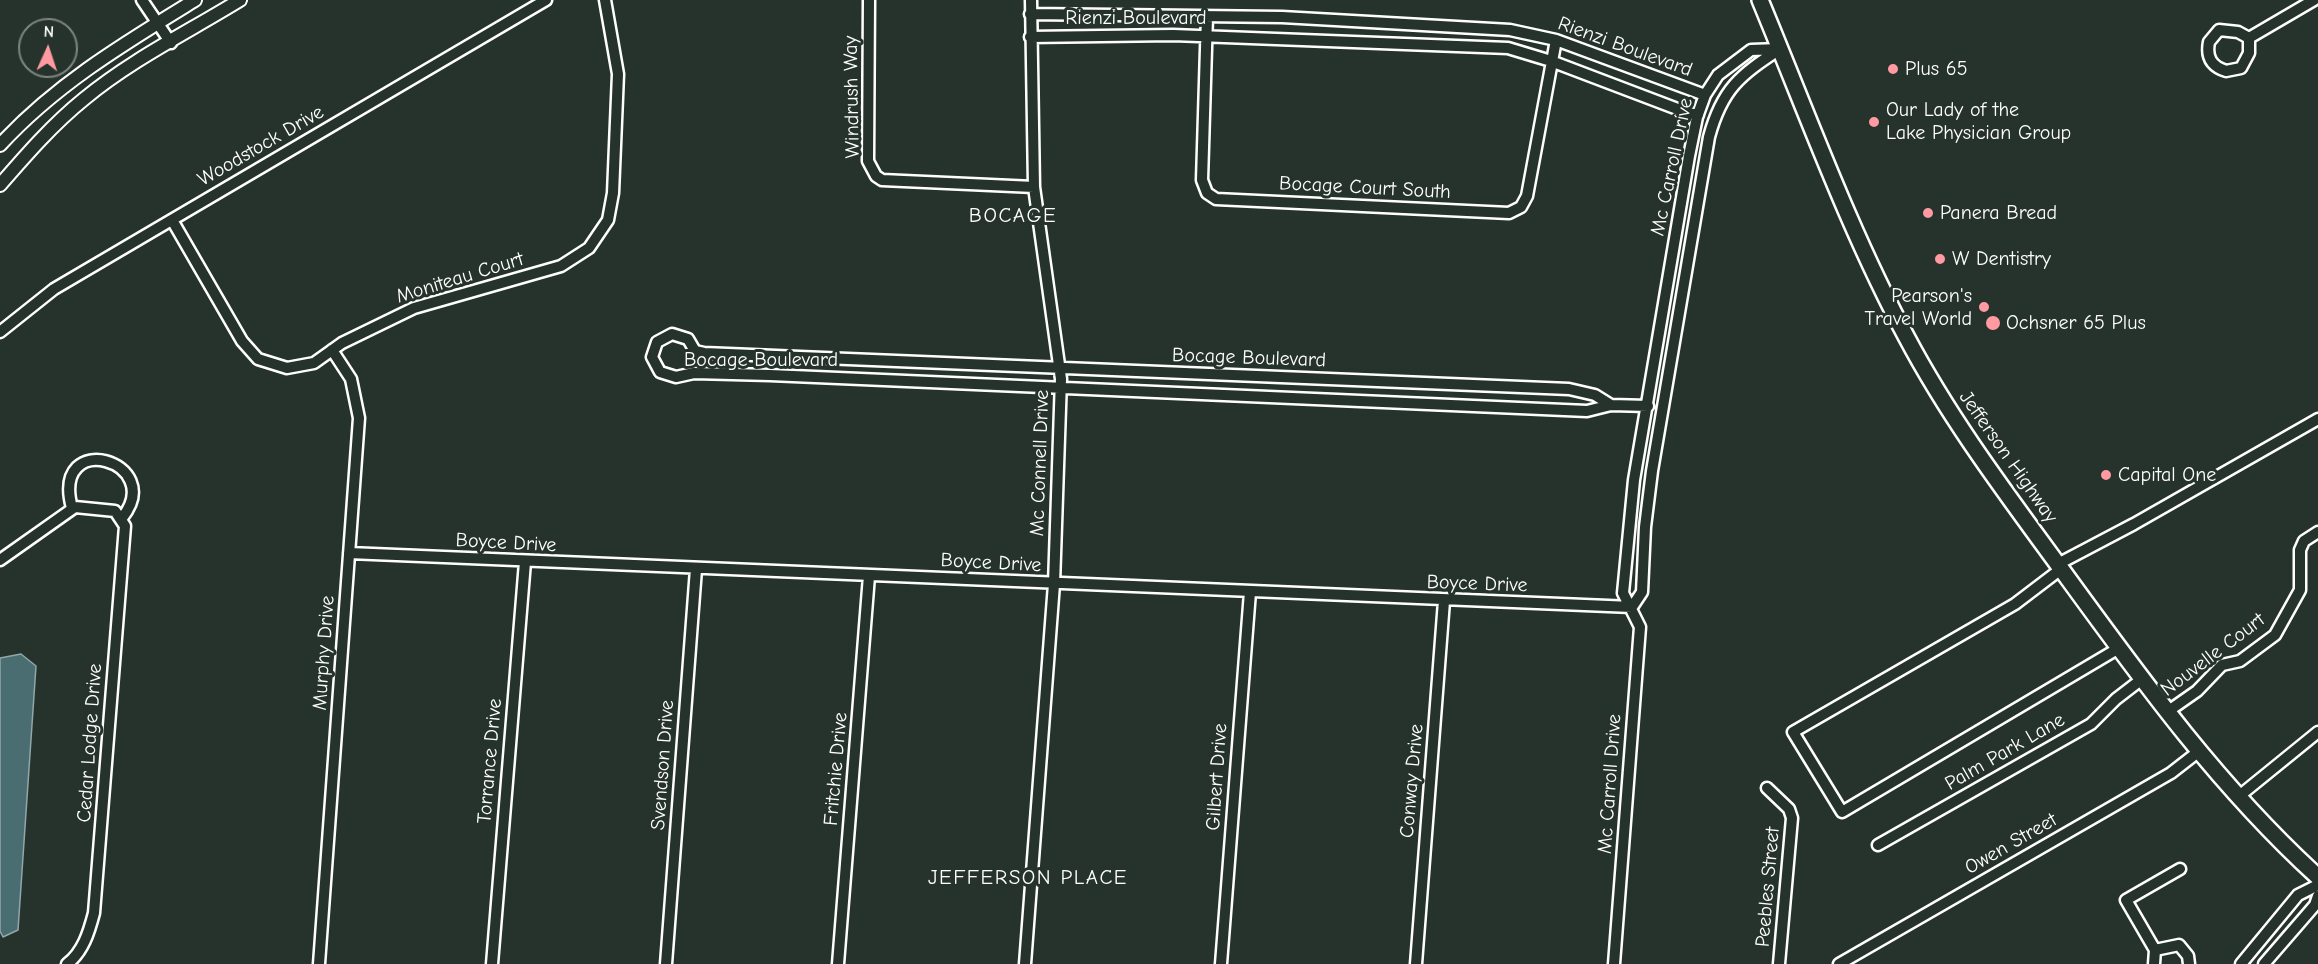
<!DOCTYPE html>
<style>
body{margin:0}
#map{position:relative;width:2318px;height:964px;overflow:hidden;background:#26332d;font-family:"Comic Neue",sans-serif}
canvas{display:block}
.north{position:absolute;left:18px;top:18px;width:60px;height:60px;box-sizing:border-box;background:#26332d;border:2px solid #7d8581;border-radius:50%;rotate:3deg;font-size:16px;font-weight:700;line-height:24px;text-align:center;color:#fff}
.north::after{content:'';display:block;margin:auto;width:21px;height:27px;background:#ff9aa2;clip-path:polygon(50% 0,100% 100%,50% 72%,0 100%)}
</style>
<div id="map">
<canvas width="2318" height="964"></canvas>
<div class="north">N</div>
</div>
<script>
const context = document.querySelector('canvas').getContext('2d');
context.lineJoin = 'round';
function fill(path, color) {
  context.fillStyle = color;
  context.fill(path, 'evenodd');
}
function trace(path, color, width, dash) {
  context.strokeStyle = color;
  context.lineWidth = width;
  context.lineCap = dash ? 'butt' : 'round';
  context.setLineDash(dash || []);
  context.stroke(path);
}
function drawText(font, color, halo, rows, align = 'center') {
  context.font = font + ' "Comic Neue",sans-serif';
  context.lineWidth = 6;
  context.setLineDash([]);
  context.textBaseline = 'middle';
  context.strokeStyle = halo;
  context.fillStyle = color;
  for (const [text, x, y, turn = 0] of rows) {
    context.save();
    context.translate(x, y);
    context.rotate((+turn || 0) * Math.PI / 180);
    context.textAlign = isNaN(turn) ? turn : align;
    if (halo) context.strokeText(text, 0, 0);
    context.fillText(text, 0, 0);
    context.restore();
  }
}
const water = new Path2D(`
 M21,654L36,666L18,930L3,937L0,931V658Z`);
fill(water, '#4a6d71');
trace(water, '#92a7aa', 1.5);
const minor = new Path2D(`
 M142,0L171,43
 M869,0L868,161L876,176L882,180L1034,187
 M1030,14L1282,17L1510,30L1556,40L1705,95
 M1207,16L1202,180L1207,193L1216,199L1509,213L1521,207L1527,196L1556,40
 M2219,30L2238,32L2249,38V53L2241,68L2226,71C2211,66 2206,57 2209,42Z
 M1030,37L1173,35L1508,48L1551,61L1688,113L1698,115
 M2249,38L2314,0
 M172,220L242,341L258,359L287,368L314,363L342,343L414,308L561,266L589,248L608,220L613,193L618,74L605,0
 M0,332L54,289L546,0
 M1611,405L1595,395L1569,389L704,353L695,351L688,339L672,334L657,342L652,357L660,372L676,377L694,373L770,375L1587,411L1611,405L1648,406
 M72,508C50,427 168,461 122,518
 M349,553L1632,607
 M0,560L75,507L115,511L125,526L94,913C89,932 83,952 67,964
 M2058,564L2134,524L2318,419
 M2061,569L2015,604L1793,732L1842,812L2119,648
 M1632,607L1642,592L1645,527L1652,471L1709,137C1722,89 1740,75 1780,49
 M2167,712L2197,691L2222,665L2240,661L2275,635L2300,590V550L2304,541L2318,532
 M1767,788L1789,809L1792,818L1779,964
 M2238,797L2318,732
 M1878,845L2091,724L2116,699L2142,679
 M2155,950L2179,945L2188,956L2189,964
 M319,964L359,418L351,379L332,350
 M492,964L525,562
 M666,964L696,569
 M838,964L869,576
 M1025,964L1054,584L1061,379L1034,187L1031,0
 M1221,964L1250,592
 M1416,964L1444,601
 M1614,964L1640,627L1623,593L1634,480L1689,156L1697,117L1705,95L1718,75L1751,50L1780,49
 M1839,964L2171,773L2198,752
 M2154,964L2155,950L2126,900L2180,869
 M2241,964L2298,895L2318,885
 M2264,964L2315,905L2318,896`);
const tertiary = new Path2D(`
 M0,145C56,84 125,43 195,0
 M0,185C26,155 53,124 84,99C131,60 188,32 240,0`);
const primary = new Path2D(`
 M1760,0C1807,113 1849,230 1907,338C1950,419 2005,492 2059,566C2139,676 2217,785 2318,877`);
trace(minor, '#fff', 15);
trace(tertiary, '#fff', 16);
trace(primary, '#fff', 20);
trace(minor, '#26332d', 10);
trace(tertiary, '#26332d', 12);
trace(primary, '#26332d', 15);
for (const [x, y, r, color] of [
 [1893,69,6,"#ff9aa2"],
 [1874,122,6,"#ff9aa2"],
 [1928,213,6,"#ff9aa2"],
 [1940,259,6,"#ff9aa2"],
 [1984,307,6,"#ff9aa2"],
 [1993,323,8,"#ff9aa2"],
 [2106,475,6,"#ff9aa2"]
]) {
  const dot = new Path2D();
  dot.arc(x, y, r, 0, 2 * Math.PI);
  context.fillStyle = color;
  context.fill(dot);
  trace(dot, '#26332d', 2);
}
drawText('20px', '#fff', '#26332d', [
 ["Rienzi Boulevard",1136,18],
 ["Rienzi Boulevard",1625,47,20],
 ["Windrush Way",852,97,-91],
 ["Woodstock Drive",261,146,-30],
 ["Mc Carroll Drive",1672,167,-78],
 ["Bocage Court South",1365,188,3],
 ["Moniteau Court",460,278,-17],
 ["Bocage Boulevard",1249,358,2],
 ["Bocage Boulevard",761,360],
 ["Jefferson Highway",2008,457,55],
 ["Mc Connell Drive",1040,463,-88],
 ["Boyce Drive",506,543,3],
 ["Boyce Drive",991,563,3],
 ["Boyce Drive",1477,584,2],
 ["Murphy Drive",324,653,-86],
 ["Nouvelle Court",2213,655,-37],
 ["Cedar Lodge Drive",90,743,-86],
 ["Palm Park Lane",2005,752,-30],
 ["Torrance Drive",490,761,-85],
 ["Svendson Drive",663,765,-86],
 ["Fritchie Drive",836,769,-85],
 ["Gilbert Drive",1217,777,-86],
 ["Conway Drive",1412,781,-85],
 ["Mc Carroll Drive",1610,784,-86],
 ["Owen Street",2011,844,-30],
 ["Peebles Street",1768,887,-85]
]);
drawText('20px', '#fff', '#26332d', [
 ["Plus 65",1905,69],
 ["Our Lady of the",1886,110],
 ["Lake Physician Group",1886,133],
 ["Panera Bread",1940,213],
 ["W Dentistry",1952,259],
 ["Pearson's",1972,296,"right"],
 ["Travel World",1972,319,"right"],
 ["Ochsner 65 Plus",2006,323],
 ["Capital One",2118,475]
], 'left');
context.letterSpacing = '1.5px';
drawText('21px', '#fff', '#26332d', [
 ["BOCAGE",1013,216],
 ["JEFFERSON PLACE",1028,878]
]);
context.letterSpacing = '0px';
</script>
